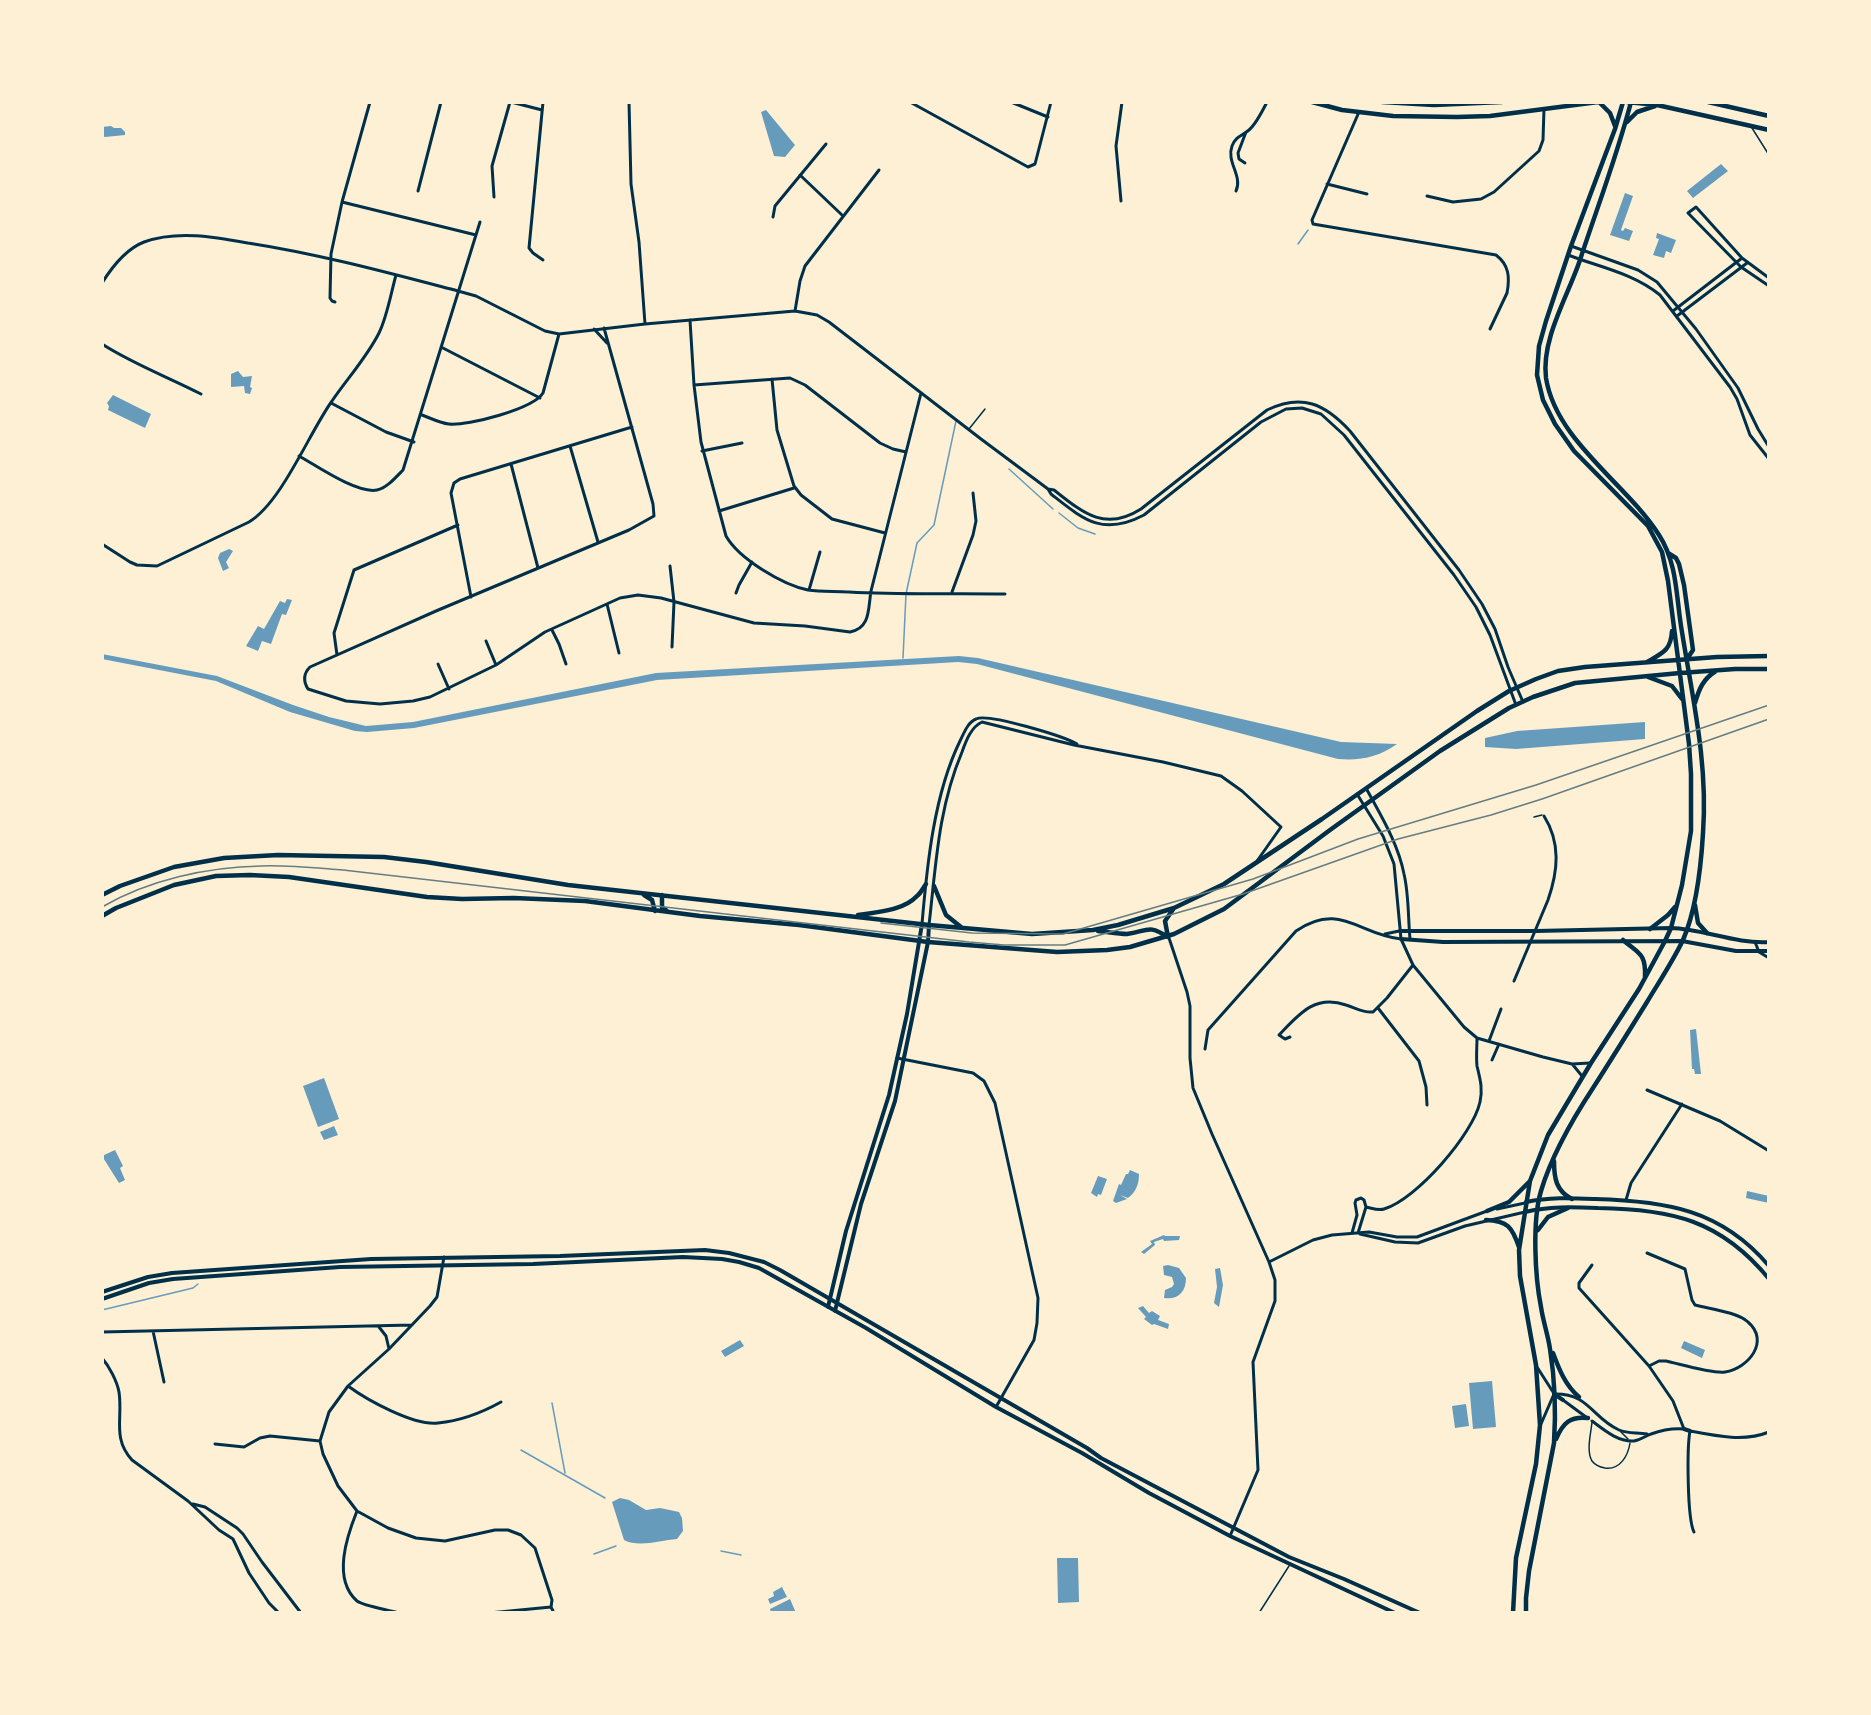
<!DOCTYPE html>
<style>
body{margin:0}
#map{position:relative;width:1871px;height:1715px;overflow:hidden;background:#fdf0d5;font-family:Roboto,sans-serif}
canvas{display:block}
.frame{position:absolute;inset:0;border:104px solid #fdf0d5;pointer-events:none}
</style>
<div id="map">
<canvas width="1871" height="1715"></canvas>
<div class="frame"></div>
</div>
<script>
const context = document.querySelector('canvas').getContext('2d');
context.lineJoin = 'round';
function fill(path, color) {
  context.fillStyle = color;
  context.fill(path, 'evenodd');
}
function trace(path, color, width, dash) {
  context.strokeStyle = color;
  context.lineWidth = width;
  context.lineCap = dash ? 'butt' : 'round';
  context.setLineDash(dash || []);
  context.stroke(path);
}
fill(new Path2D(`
 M766,110L795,145L785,157L774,156L761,112Z
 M111,126L114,128H121L125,132V135L105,137L102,136V127Z
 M1721,164L1728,171L1693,198L1687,191Z
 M1625,193L1633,196L1621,230L1623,231L1625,228L1633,231L1629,241L1610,235Z
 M1657,233L1676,240L1671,253L1666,251L1664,258L1653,255L1659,239L1656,238Z
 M238,371L243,377L252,376L250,387L252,388L250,394L245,393L244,386L231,387V374Z
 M113,395L151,414L145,428L108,410L109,406L107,403Z
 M229,549L233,551L226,562L229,568L223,571L218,558L220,553Z
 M287,599L292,600L286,615L282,614L271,644L262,641L258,651L246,646L258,626L264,629L280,601L285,603Z
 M102,654L217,676L293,705L329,717L366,726L413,722L656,673L959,656L978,658L1341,742L1397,744C1379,757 1360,761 1338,759L977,664L958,662L657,680L414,728L367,732L355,731L290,712L216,681L102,659Z
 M1645,722V739L1516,749L1485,747V738L1517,731Z
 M1696,1029L1701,1074H1695L1694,1069H1692L1690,1030Z
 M324,1078L339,1119L318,1127L303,1086Z
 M334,1126L338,1135L324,1140L320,1132Z
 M115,1150L123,1166L120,1168L125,1180L119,1183L102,1156Z
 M1130,1170L1139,1174C1139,1184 1136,1192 1128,1198L1120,1195L1127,1199L1116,1203L1113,1201L1119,1184L1121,1185L1126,1174H1128Z
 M1098,1176L1107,1179L1101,1195L1098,1194L1097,1197L1091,1193Z
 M1747,1191L1769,1196V1203L1746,1198Z
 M1164,1235L1165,1236H1180L1179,1240L1164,1241L1163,1239L1154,1242L1155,1245L1144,1254L1141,1252L1152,1244L1150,1241Z
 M1168,1265L1179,1268L1186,1278C1186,1292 1178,1300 1164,1298L1165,1290L1172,1287L1174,1284L1172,1277L1164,1275L1163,1266Z
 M1220,1268L1223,1285L1219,1307L1214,1303L1217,1287L1215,1269Z
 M1143,1306L1149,1313L1152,1311L1160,1316L1158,1320L1169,1324L1168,1329L1154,1324L1152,1325L1144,1319L1146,1317L1138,1308Z
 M740,1340L744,1346L725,1357L721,1351Z
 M1684,1341L1705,1350L1702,1358L1681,1348Z
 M1492,1381L1496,1427L1473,1429L1469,1383Z
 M1466,1404L1469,1426L1455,1428L1452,1406Z
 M620,1498L629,1500L646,1510L660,1508L679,1512L682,1518L683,1531L677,1539C661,1540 639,1548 624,1540L612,1502Z
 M1057,1558H1078L1079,1602L1058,1603Z
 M782,1587L787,1597L770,1604L768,1599L774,1596L773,1592Z
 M790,1599L796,1613H771L770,1609Z`), '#669bbc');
trace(new Path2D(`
 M1298,244L1308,230
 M1009,469L1053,509
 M1059,513L1078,528L1095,534
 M903,658L906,594L917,543L934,525L956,421
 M102,1310L193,1288L198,1284
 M552,1403L565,1473
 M521,1450L605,1498
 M721,1551L741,1555
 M594,1554L616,1546`), '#669bbc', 1.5);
trace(new Path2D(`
 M1752,128L1769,155
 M969,429L985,409
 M1534,817L1542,815
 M1592,1422C1591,1433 1586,1451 1592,1461C1595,1465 1600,1467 1605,1468C1620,1470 1628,1456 1630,1443
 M1621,1432L1628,1439
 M1259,1613L1289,1566`), '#003049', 1.5);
trace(new Path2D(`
 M511,102L542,110
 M543,102L529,248L533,253L543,260
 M629,102L631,184L639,242L645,324
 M910,102L1028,167L1035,164L1051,102
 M1011,102L1048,117
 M1359,112L1312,220L1313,224L1496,255C1509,265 1510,277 1507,293L1490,329
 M1245,163L1239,159L1238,153L1246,132
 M800,175L842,215
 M1327,184L1367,194
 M418,191L441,102
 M1236,191C1243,176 1226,162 1232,146C1236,136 1242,136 1249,130C1256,124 1263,110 1267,102
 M1427,196L1453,202L1481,199L1494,192L1539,151L1543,140L1544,109
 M494,197L492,166L510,102
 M1121,201L1116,146L1122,102
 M342,202L476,235
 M773,217L775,206L826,144
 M1571,246L1638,270L1657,282L1696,329L1738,388L1758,429L1769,447
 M1568,255C1599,267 1633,273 1660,295L1730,387L1737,399L1750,435L1769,459
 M1769,278L1742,258L1696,207L1688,213L1741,267L1769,286
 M102,283C112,267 126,249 144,242C177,230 215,237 248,243C319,254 389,273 458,291L476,296L545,331L559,334L645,324L795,311L817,315L829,322L981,439L1048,489L1054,490C1083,513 1105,532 1141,509L1267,410C1302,393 1325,404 1350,431L1459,570L1482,604L1495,629L1508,667L1523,702
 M335,302L332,301L330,298L331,254L342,202L370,102
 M795,311L800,281L805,266L879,170
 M1673,311L1742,258
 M1677,316L1747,263
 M690,320L694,385L701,442L726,536C739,559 783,585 808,590C821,592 836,591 849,592C901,595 953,593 1005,594
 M604,328L653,504L654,516L629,530L436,611L310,667C303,674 303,681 308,689L346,701L380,704L413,701L430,697L496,665L545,632L620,598L638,595L661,598L754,623L805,626L850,632C871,628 868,608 871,591L921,393
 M594,329L607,343
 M102,344C133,364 168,377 201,394
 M441,347L540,398
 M772,379L777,430L794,486L801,495L832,519L885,533
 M694,385L790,378L805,385L880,443L893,449L906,452
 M331,403L386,432L414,442
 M422,415C430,418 440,423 449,424C468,426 533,409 543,393L559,334
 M570,446L598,542
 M702,451L742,443
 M299,456C317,466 357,494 377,490C387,488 396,477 403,470L480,222
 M511,464L538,568
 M1048,489L1051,494C1083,519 1102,537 1144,515L1261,422L1286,409L1302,408L1321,414L1344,435L1454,575L1476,607L1490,635L1516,705
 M719,511L794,488
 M102,544L130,562L137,565L157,566L249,522C282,502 309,433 332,401C347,379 367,357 379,333C387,317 391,293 396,275
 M670,566L674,602L672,647
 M809,590L820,552
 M952,592L973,535L976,521L973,493
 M736,593L739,585L752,562
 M471,597L451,493L454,483L460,479L632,427
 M607,604L619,653
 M552,630L559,644L566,664
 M486,641L496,665
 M337,655L334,633L354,570L458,525
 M438,664L449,689
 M1366,788C1381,816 1398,843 1404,874C1409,895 1408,918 1410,939
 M1357,794L1383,836L1394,864L1401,939L1413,965L1464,1027L1477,1038L1543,1057L1572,1064L1590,1063
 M922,924C927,865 934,794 960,741C964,733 968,722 976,719C988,713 1063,736 1077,744
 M929,925C936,865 938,809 962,752C966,741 971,727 982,722L1074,745L1163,762L1221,776L1242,791L1281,827L1257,861
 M1385,934L1399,931
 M1169,938L1187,992L1190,1006V1058L1193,1088L1212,1134L1269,1262L1275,1280V1301L1253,1362L1258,1470L1230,1536
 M1755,942L1759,952L1769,958
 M1514,981L1548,900C1558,871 1561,843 1544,816
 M1378,1008L1419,1061L1426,1087L1427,1105
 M1290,1037L1285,1039L1279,1035C1299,1014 1315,994 1346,1005C1356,1008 1363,1013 1373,1012L1387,998L1413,965
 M1489,1041L1501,1009
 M1205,1049L1208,1030L1296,931C1340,901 1359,935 1401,939
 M897,1058L973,1073L984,1081L995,1103L1038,1298L1037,1323L1034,1340L996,1407
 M1492,1060L1499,1044
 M1573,1065L1582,1076
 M1647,1090L1720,1121L1769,1151
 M1626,1200L1631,1183L1682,1104
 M1366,1207C1372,1208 1378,1211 1384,1209C1417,1199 1473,1134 1480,1102C1483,1088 1480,1079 1477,1066C1476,1057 1477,1047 1477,1038
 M1497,1209L1525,1203
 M1352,1233L1357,1215L1355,1203L1356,1200L1361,1198L1364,1200L1366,1207L1358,1233
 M1360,1234L1395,1242L1418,1243L1465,1226L1525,1212
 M1647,1253L1685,1269L1692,1300L1695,1305C1710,1309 1737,1312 1748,1322C1770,1341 1749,1368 1725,1372C1712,1374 1680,1364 1666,1361H1659L1649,1366
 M444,1257L437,1297L430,1306L389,1349L348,1386L329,1412L320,1441L323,1454L338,1486L357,1511L388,1528L416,1538L445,1541L495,1530H508L521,1535L535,1548L552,1600L551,1607L554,1613
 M1269,1262L1313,1240L1332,1235L1369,1232L1397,1237H1417L1487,1211
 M1592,1265L1579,1283V1288L1649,1366L1673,1401L1684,1429C1672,1428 1662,1430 1651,1434C1645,1436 1641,1440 1634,1441C1618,1442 1604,1430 1592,1421
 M379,1327L386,1336L389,1349
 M153,1331L164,1382
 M102,1332L412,1325
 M102,1358C109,1366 117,1381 119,1392C123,1418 112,1438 132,1460L188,1501L219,1530L233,1539L249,1573L269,1603L279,1613
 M1537,1367L1553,1392
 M348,1386C367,1400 414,1426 438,1423C459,1421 483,1412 501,1402
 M1554,1394C1589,1393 1592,1418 1619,1430C1628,1434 1638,1432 1647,1434
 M1563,1400L1586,1417
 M1541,1424L1554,1394
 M215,1444L244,1447L260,1438L270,1436L320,1441
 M193,1504L205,1507L237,1528L243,1534L262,1562L301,1613
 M357,1511C347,1536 332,1579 357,1601C364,1606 389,1610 398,1613
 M1694,1532C1687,1518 1687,1447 1690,1431C1716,1436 1744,1442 1769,1432
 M489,1613L551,1607`), '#003049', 3);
trace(new Path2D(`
 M1400,931H1536L1671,928C1704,929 1735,944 1769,942
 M1401,939L1443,942L1682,941L1736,951H1769
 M1526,1202C1549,1197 1571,1198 1595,1199C1665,1201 1721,1209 1769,1266
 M1525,1212C1549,1206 1573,1207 1598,1208C1671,1209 1721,1220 1769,1279
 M102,1292L148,1277L172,1273L371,1259L560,1256L705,1250L729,1253L764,1262L780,1270L1087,1448L1101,1458L1289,1557L1344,1579L1420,1613
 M102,1299L149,1283L173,1279L340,1267L533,1264L683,1257L722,1259L739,1262L759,1268L866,1328L996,1407L1082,1453L1149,1493L1230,1536L1395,1613
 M828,1307L846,1231L889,1095L907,1014L922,924
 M835,1311L861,1204L895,1101L928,942L929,925
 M1554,1394L1563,1400
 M1684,1429L1690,1431`), '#003049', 4);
trace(new Path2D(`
 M1312,102L1342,110L1393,116L1457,117L1490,116L1598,102
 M1382,102L1434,105L1502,102
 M1599,102L1610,113L1615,126
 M1627,102L1657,105L1769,130
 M1708,102L1769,116
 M1627,122L1637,112L1655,106
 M1668,553L1676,558L1679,564L1684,585L1693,650L1687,659
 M1647,662C1663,653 1671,650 1672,631
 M1648,677L1672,686L1682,699
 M1695,703C1699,689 1703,679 1716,671
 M934,886L946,915L961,927
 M102,895L120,886L174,867L224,858L278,855L384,857L426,862L568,885L929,925L1032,934L1093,930L1118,925L1174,908L1224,884L1322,819L1477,711L1509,691L1536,679L1558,671L1585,667L1717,657L1769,656
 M644,895L652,900L655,911
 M662,895V907L667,911
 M1695,905L1698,923L1707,933
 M858,915C877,912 903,911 917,896C921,893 923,888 926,884
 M102,916L116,908L174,885L216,876L250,875L289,877L427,897L462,899L514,898L585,901L700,916L799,925L928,942L1057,952L1107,950L1130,947L1174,934L1224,909L1330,830L1440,751L1509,708L1533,697L1575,683L1680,673L1735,669H1769
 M1650,929L1668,915L1675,907
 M1098,931C1108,932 1118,934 1127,934C1148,931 1148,924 1168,937
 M1168,937L1165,921L1174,908
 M1623,940C1639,954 1646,953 1645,977
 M1554,1161C1554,1178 1556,1191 1572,1199
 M1487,1211L1509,1202L1529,1182
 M1486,1220C1508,1221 1512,1227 1519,1247
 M1538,1230L1548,1217L1568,1208
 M1553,1353C1559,1369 1565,1385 1579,1397
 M1556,1439C1563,1423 1570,1416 1588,1418
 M1513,1613L1516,1558L1536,1464L1540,1425L1536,1365L1520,1276L1519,1250L1530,1181L1548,1135L1591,1063L1639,989L1665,941L1671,928L1682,885L1691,831V774L1689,744L1668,581L1662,552L1648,526L1574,451L1555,424L1543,400L1537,375L1539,346L1546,321L1571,246L1615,129L1623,102
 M1526,1613V1598L1529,1571L1554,1443C1556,1412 1555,1380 1550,1349C1548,1335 1543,1321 1541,1307C1535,1277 1532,1221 1541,1191C1552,1154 1572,1120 1593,1088C1611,1060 1629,1031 1647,1002C1659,982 1673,961 1683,940C1697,908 1701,867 1703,833C1708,763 1693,701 1682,632C1676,599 1678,564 1659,535C1627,484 1556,441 1546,378C1541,339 1568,296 1580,260C1597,208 1617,156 1631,102`), '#003049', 4.5);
trace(new Path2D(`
 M102,907C148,880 207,867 261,866C288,865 316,868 343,870L969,942L1004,945H1065L1243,894L1398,839L1491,815L1542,799L1769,719
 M881,923L972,933L1063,934L1253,879L1358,839L1536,785L1769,705`), '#657d81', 1.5);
</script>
